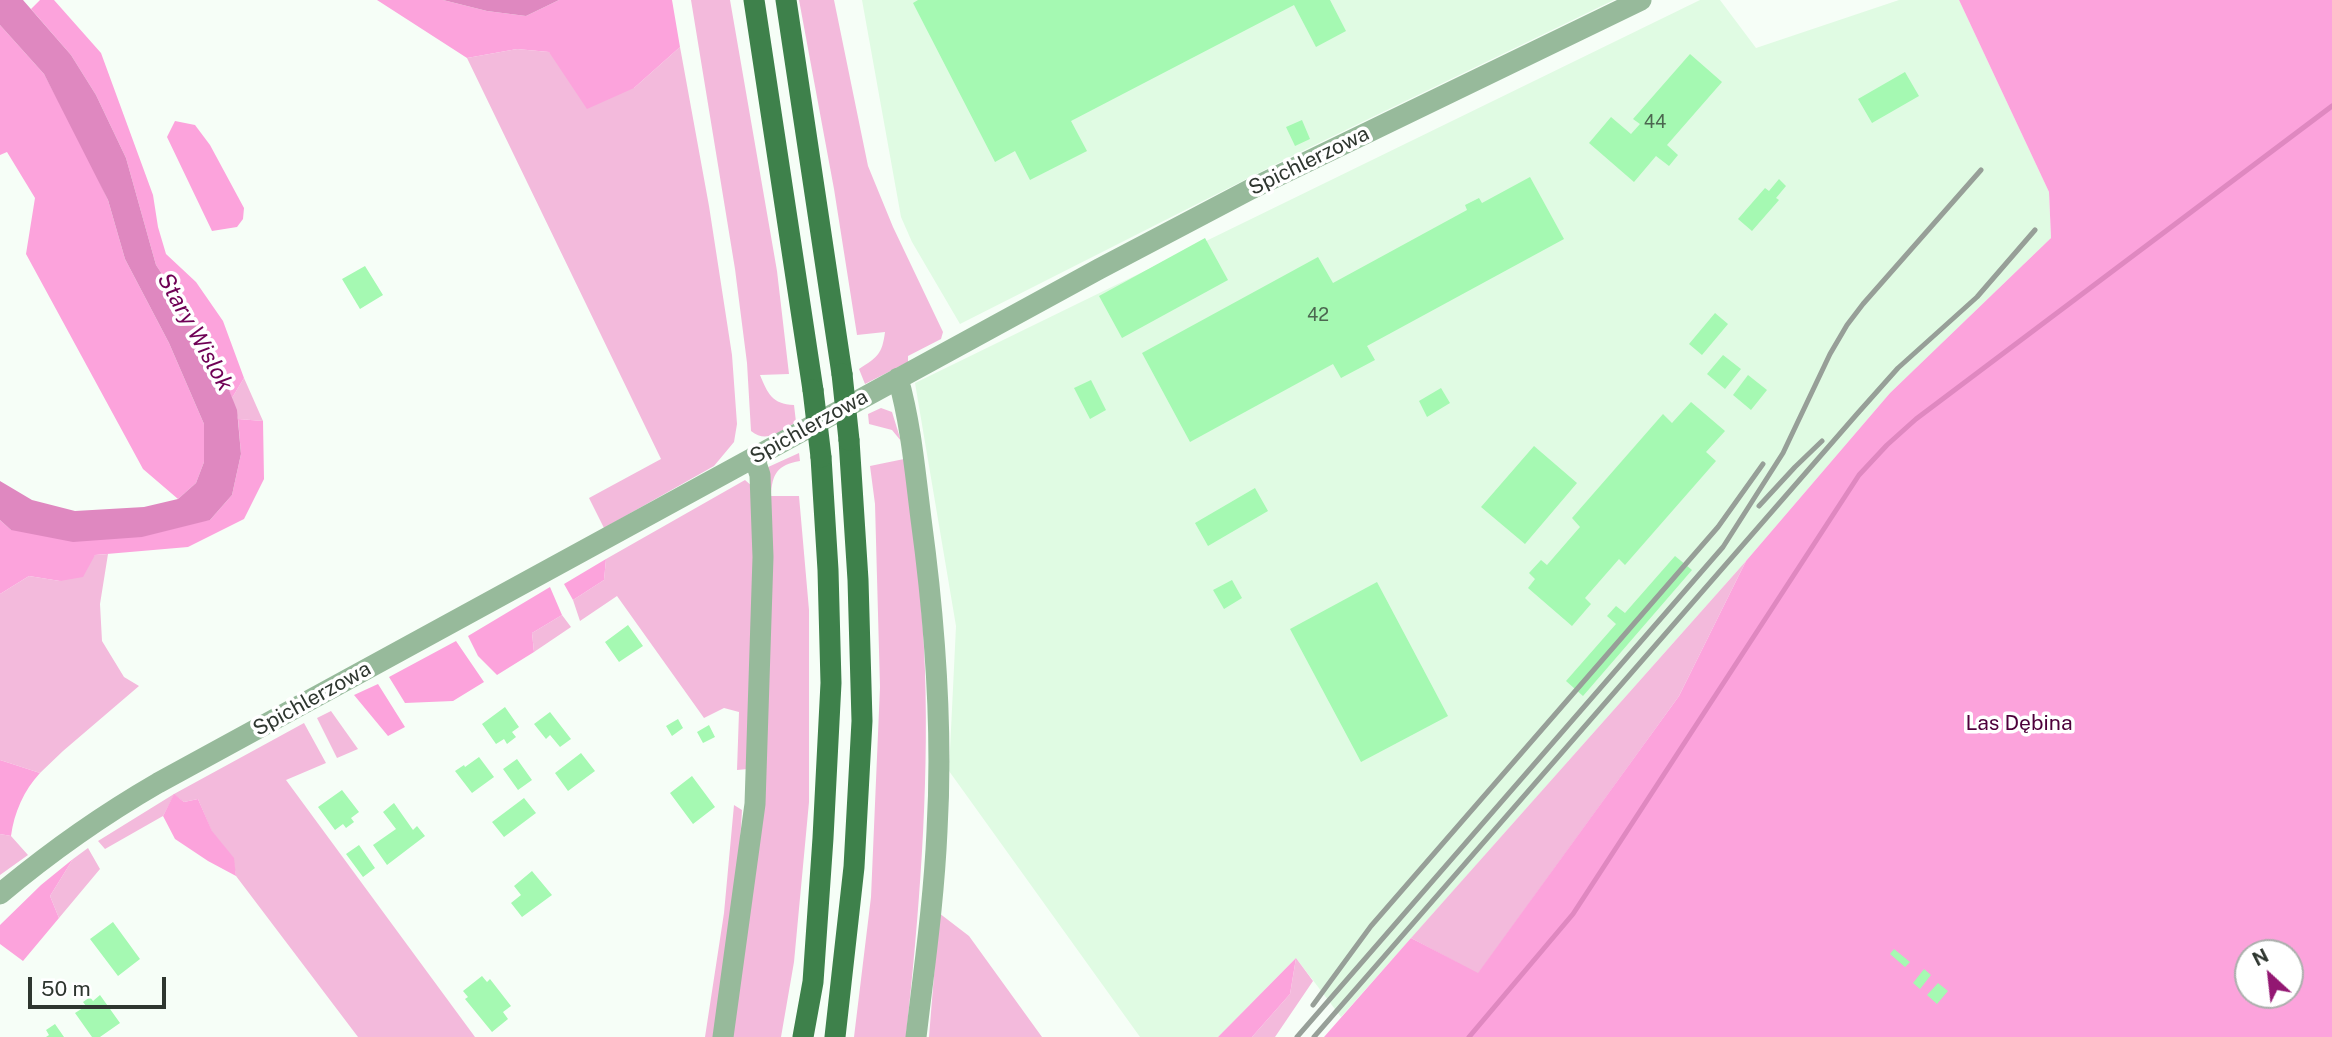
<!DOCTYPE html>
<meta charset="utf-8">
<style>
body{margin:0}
#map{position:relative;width:2332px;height:1037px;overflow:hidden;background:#f6fef7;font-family:"Public Sans",sans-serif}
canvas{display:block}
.north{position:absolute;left:2234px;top:939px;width:70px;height:70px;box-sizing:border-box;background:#fff;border:2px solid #abafac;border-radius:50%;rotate:333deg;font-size:19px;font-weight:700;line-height:28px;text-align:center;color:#2e362f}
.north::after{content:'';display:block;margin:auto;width:24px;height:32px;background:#931772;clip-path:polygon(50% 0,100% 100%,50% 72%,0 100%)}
.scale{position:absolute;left:28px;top:977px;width:138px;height:32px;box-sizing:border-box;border:4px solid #2e362f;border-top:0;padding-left:9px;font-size:21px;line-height:24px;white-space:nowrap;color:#2e362f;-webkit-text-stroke:5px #fff;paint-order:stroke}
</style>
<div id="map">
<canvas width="2332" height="1037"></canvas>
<div class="north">N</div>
<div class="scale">50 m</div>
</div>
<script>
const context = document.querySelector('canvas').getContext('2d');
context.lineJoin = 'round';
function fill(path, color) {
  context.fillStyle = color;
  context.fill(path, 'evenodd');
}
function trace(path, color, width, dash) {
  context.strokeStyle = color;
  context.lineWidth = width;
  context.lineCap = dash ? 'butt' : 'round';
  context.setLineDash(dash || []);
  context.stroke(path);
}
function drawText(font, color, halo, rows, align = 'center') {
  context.font = font + ' "Public Sans",sans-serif';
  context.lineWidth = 7;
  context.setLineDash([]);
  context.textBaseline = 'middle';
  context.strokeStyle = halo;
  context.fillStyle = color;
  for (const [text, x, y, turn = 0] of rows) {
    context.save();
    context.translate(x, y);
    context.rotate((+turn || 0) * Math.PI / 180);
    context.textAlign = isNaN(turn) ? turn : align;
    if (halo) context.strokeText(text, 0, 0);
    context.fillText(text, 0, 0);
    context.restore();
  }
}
fill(new Path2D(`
 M862,0H1614L1288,158L960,324L912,242L901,217Z
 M1700,0H1720L1756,48L1899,0H1959L2049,192L2051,238L1890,393L1746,561L1341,1017L1296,958L1218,1037H1140L949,771L956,626L915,383Z`), '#e0fbe3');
fill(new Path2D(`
 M691,0H730L777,271L789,374L760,375C768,394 772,404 794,405L796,422C780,431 767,444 751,431L747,363L735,269Z
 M799,0H834L868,166L893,227L943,332L941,339L908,356V362L865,384L859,369C878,357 882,354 885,332L857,335L834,189Z
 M680,47L709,206L732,355L737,424L734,442L714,466L604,528L589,498L661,459L467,58L517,49L549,52L634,88Z
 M244,378L263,421L238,419L232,398Z
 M881,408L892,412L901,441L892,430L869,424L868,414Z
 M799,453L800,461C777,465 772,474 771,496H799L809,610V802L794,962L781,1037H727L735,987L766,468Z
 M904,459C913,529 923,600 925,671C929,793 919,916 906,1037H854L871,897L880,687L875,504L870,466Z
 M745,480L753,487L754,647L748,769L737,770L739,712L724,708L704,718L617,596L580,621L573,600L604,580L606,559Z
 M108,554L100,604L102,641L124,677L139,686L63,751L40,773L0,760V594L29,576L60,581L95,555Z
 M1746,561L1679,696L1478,974L1411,938Z
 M562,615L571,627L534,652L532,633Z
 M331,711L358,749L337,758L317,718Z
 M304,723L326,763L286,780L475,1037H358L236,876L233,858L212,832L198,799L184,802L174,795L163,816L105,849L98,841L174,794Z
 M734,805L742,810L739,860L713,1037H705L724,913Z
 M0,834L11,836L28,855L0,875Z
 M88,848L100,869L59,918L50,896L73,859Z
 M939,913L969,936L1042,1037H929Z
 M1296,958L1313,981L1275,1037H1252L1290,994Z`), '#f3badc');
fill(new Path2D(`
 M40,0H54L101,53L153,195L158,227L166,254L196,282L223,321L244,378L232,398L214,352L156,265L126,158L96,95L71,55L31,9Z
 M377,0H443L487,11L526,16L559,0H672L680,47L634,88L587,109L549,52L517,49L467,58Z
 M1959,0H2332V1037H1324L1411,938L1478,973L1679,696L1746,561L1890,393L2051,238L2049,192ZM2248,953H2290V995H2248Z
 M0,25L44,74L84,149L108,200L125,259L169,343L204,424V462L196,483L178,499L143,469L26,254L35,198L7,152L0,155Z
 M175,121L195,125L210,145L244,208L243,219L237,227L212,231L167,137Z
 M238,419L263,421L264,479L244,519L188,547L95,555L83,577L60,581L29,576L0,594V520L11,530L210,520L232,495L241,454Z
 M606,559L604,580L573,600L564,584Z
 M550,587L562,615L532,633L534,652L497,675L478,656L468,636Z
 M456,641L484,682L453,701L405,703L389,677Z
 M378,684L405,727L388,736L354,695Z
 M0,760L40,773C24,790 14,813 11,836L0,834Z
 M174,794L184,802L198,799L212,831L234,858L236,876L208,861L175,839L163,816Z
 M73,859L50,896L59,918L23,961L0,944V925L41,885Z
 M1296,958L1290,994L1252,1037H1218Z`), '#fca3dc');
fill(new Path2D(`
 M0,0H23L71,55L96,95L126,158L156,265L214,352L237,410L241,454L232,495L210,520L142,537L73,542L11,530L0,520V481L32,500L75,511L144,507L178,499L196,483L204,462V424L169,343L125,259L108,200L44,74L0,25Z
 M443,0H559L526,16L487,11Z`), '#df88c0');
trace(new Path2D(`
 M1469,1037L1573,914L1859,475L1887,445L1916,419L2332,106`), '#df88c0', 5);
fill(new Path2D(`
 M918,0H1330L1346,31L1316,47L1294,5L1071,121L1087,151L1030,180L1015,151L995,162L913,3Z
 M1690,54L1722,82L1667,145L1678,155L1669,166L1656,156L1634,182L1589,143L1611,117L1631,134L1640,124L1633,119Z
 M1905,72L1919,96L1872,123L1858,99Z
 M1302,120L1310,139L1295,146L1286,127Z
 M1530,177L1564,239L1367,346L1375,360L1341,378L1333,364L1190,442L1142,353L1318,257L1333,283L1467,210L1465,205L1479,198L1482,203Z
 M1779,179L1786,186L1776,198L1779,200L1752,231L1738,219L1765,188L1769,191Z
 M1205,238L1228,280L1122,338L1099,296Z
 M365,266L383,295L360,309L342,279Z
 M1715,313L1728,324L1702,355L1689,344Z
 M1723,355L1741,369L1725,389L1707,374Z
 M1748,375L1767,390L1751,410L1733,395Z
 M1091,380L1106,410L1090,419L1074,388Z
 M1441,388L1450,403L1427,417L1419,401Z
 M1691,402L1725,431L1706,452L1716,461L1625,565L1619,559L1585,598L1591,604L1572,626L1528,588L1535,579L1529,573L1541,560L1547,565L1580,527L1572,518L1663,414L1672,423Z
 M1534,446L1577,483L1525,544L1481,507Z
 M1255,488L1268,511L1208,546L1195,523Z
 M1675,556L1692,570L1583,696L1566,681L1616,624L1607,616L1616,606L1625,613Z
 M1232,580L1242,598L1224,609L1213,590Z
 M1377,582L1448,716L1361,762L1290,629Z
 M628,625L643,646L619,662L605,642Z
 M505,707L519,727L512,732L516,737L507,744L504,739L496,744L482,724Z
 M550,712L571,739L560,747L550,735L546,739L534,724Z
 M678,719L683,728L672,736L666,726Z
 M709,725L715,737L703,743L697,732Z
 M581,753L595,771L568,791L555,773Z
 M479,757L494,777L472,793L455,771L464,765L465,767Z
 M517,759L532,780L518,790L503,769Z
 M692,776L715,807L693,824L670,793Z
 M342,790L359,812L351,818L354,822L346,828L343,824L335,830L318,807Z
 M524,798L536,813L504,837L492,822Z
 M394,803L413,830L417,826L425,836L387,865L373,845L396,829L383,812Z
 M359,845L375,868L363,877L346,854Z
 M532,871L552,895L522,917L511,903L521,895L514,886Z
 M113,922L140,959L118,976L90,939Z
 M1894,949L1910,962L1905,967L1890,954Z
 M1924,969L1931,975L1920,989L1913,983Z
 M482,976L487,982L490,979L511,1006L503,1012L508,1019L492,1032L465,999L468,997L463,991Z
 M1938,983L1948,991L1937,1004L1927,995Z
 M100,995L120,1023L100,1037H92L75,1013L86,1006L83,1002L90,997L93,1001Z
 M55,1024L64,1037H46L49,1035L46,1030Z`), '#a5f9b2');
trace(new Path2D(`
 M898,378C911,424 915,472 921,519C935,622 943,727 937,831C934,900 924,969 916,1037
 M0,894C50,852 101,816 158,783L1099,269L1251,189L1641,0
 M723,1037L755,804L763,557L760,475L754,457`), '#97ba9b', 21);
trace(new Path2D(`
 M754,0L813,390
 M786,0L842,374
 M803,1037L813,982L823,838L831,683L828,570L821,457
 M835,1037L854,867L862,721L858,580L849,440`), '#3e814b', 21);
trace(new Path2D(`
 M1759,506L1795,467L1822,441
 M1313,1005L1371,926L1718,527L1763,464
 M1297,1037L1723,547L1783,453L1830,354L1847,325L1863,304L1981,170
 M1314,1037L1857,414L1898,368L1977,297L2035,230`), '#979f98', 5);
trace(new Path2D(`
 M842,374L849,440
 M813,390L821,457`), '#3e814b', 21);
drawText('18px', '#4c6750', null, [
 ["44",1655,122],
 ["42",1318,315]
]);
drawText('21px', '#2e362f', '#fff', [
 ["Spichlerzowa",1309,161,-26],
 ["Spichlerzowa",809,427,-29],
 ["Spichlerzowa",312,699,-29]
]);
drawText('21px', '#4e003b', '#fff', [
 ["Las Dębina",2019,724]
]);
drawText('italic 23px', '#6f0155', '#fff', [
 ["Stary Wislok",195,332,61]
]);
</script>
